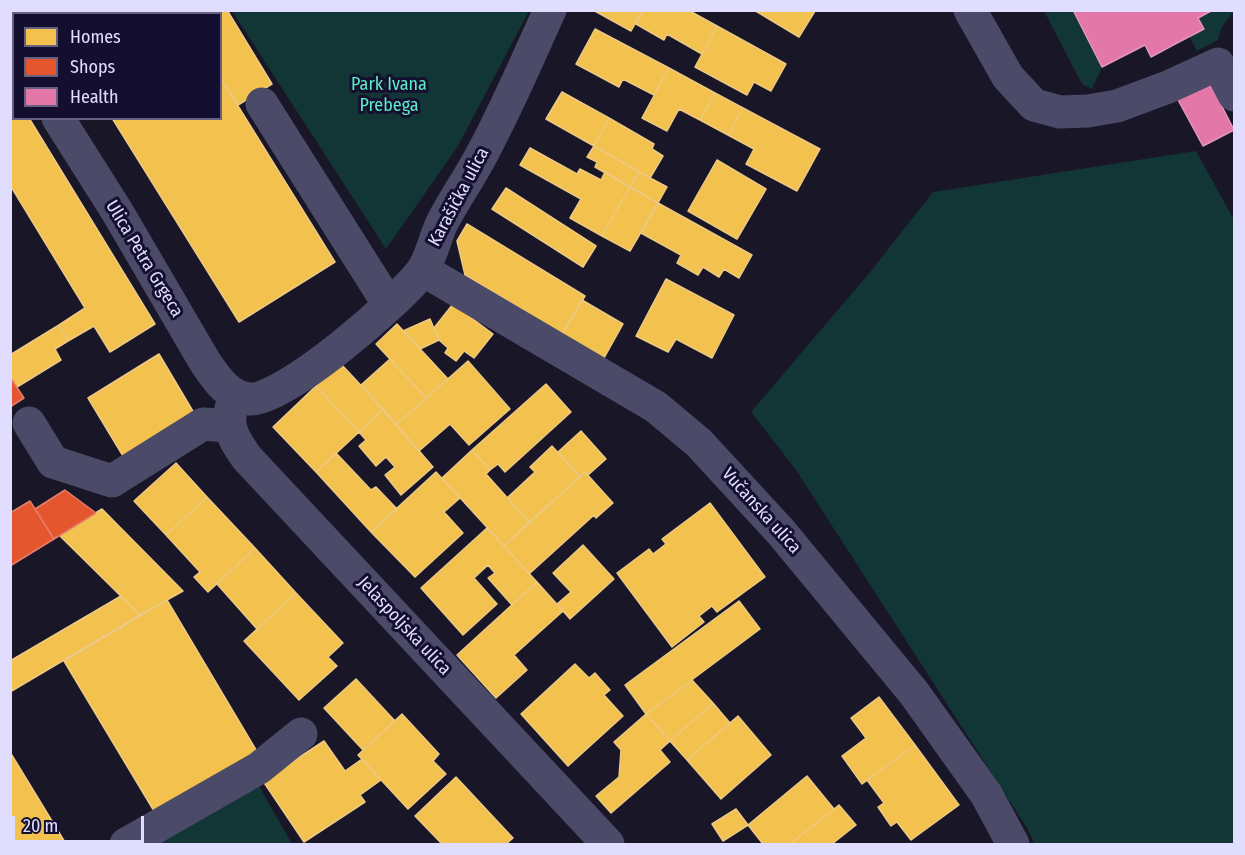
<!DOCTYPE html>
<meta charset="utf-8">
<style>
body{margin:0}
#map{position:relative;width:1245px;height:855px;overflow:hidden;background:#191628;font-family:"Fira Sans Condensed",sans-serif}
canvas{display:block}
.frame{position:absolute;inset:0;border:12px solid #e1ddff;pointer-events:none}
.legend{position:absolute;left:12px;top:12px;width:210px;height:108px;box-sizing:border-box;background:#140f2f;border:2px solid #666182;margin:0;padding:8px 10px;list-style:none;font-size:18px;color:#e1ddff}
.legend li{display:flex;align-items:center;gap:12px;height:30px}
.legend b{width:30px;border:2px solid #666182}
.scale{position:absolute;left:12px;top:816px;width:132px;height:27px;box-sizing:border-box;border:3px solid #e1ddff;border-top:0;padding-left:8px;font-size:18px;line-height:21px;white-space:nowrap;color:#e1ddff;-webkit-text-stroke:4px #140f2f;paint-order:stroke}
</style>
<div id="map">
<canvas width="1245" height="855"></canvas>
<div class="frame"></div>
<ul class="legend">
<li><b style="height:16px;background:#f2c14e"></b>Homes</li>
<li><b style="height:16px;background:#e4572e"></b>Shops</li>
<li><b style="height:16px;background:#e377a8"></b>Health</li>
</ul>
<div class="scale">20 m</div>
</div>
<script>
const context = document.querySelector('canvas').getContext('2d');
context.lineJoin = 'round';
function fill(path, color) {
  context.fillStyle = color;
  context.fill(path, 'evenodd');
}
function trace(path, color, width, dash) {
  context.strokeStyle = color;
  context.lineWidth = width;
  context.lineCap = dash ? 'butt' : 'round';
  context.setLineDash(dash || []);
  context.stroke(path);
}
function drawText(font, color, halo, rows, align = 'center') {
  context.font = font + ' "Fira Sans Condensed",sans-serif';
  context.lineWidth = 6;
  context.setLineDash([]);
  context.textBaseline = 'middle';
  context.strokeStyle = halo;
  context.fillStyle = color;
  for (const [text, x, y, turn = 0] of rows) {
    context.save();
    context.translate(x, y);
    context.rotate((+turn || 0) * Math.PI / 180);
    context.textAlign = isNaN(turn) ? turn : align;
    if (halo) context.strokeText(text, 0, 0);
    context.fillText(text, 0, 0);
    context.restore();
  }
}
fill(new Path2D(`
 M232,11H529L458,146L386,249Z
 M1044,11H1073L1102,67L1092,89L1082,84Z
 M1213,11H1234L1222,27L1218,40L1197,51L1189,36L1204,29L1198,18Z
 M1196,151L1234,220V844H1035L1027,828L796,470L751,412L871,271L933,192Z
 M259,786L292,844H151Z`), '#123536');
const homes = new Path2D(`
 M179,10H227L272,84L238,105L220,77V14H181Z
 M593,10H643L631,31Z
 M643,10H688L717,26L702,54L667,34L664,40L636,24Z
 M754,10H814L815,11L799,37Z
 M717,26L786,64L771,91L754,82L747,95L695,67Z
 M595,29L669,68L654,95L623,79L619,87L576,64Z
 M669,68L715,93L700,120L679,109L667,131L642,118Z
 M220,77L335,262L239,322L112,118H220Z
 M10,88L14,93V118H29L155,324L110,352L94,326L68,341L59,325L85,308L10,185Z
 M562,92L609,118L594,146L546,119Z
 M715,93L743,108L728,135L700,120Z
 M743,108L820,149L797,191L746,164L754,149L728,135Z
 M609,118L654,144L652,149L663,156L650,178L594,146Z
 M594,146L639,172L630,187L595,167L597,162L587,157Z
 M530,148L577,174L580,169L601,180L605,172L630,187L602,236L570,218L581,199L520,165Z
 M717,160L766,189L737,239L688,211Z
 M639,172L667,187L658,203L630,187Z
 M630,187L658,203L630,251L602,236Z
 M506,188L596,246L583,267L492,209Z
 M658,203L752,255L739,278L724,269L719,277L703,267L698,275L677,263L681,255L641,233Z
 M467,224L585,296L562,334L465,275L457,241Z
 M666,279L734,315L712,358L676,339L668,352L636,336Z
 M582,300L623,324L604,358L562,334Z
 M453,304L493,334L474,358L464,351L456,361L445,353L448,348L439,340L434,328Z
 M430,319L439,340L420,349L403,331Z
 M397,324L448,379L426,398L376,344Z
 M59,325L68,341L55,349L61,360L17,387L10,377V355Z
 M159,354L194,413L123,456L88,398Z
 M390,359L426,398L396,425L361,385Z
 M468,361L510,409L469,445L450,424L419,451L396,425Z
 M341,364L383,409L359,432L316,386Z
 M546,384L571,412L505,472L498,464L490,470L472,450Z
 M316,386L359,432L316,472L273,427Z
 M383,409L433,467L401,495L385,475L395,467L386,457L376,466L359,446L366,440L359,432Z
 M581,431L606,459L588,475L585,472L580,477L558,452Z
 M552,446L580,477L529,522L507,498L535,472L530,467Z
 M472,450L490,470L486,474L529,522L504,546L442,478Z
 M336,453L371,490L376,487L397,509L371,532L316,472Z
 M176,463L207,497L166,535L134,501Z
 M436,472L460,498L444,512L463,533L415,577L371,532Z
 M585,472L613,503L596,518L594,515L529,574L504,546Z
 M207,497L255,548L208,592L194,577L200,572L166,535Z
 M710,503L765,577L717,612L712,606L699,616L704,622L672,647L617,573L649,549L653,554L666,544L662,539Z
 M102,509L183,591L140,615L59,535Z
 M487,528L537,582L512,605L488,578L495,573L488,565L474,578L497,604L463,635L421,588Z
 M583,545L614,579L570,619L557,604L571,592L553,573Z
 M255,548L296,593L257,629L217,584Z
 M537,582L563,611L514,655L527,670L496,698L457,655Z
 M296,593L343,643L328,657L337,666L299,700L244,641Z
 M121,596L140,615L10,692V661Z
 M167,600L259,755L157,816L64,661Z
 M739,601L760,629L646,714L625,685Z
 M575,664L589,678L595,673L610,690L604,695L623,716L568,766L521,714Z
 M356,679L395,721L363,750L324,708Z
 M692,680L713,703L670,741L646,714Z
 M879,697L915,745L862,784L842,756L866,738L851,718Z
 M713,703L730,723L687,760L670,741Z
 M402,714L439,754L433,761L446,774L408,809L358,755Z
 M646,714L670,741L660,750L670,762L611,813L596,796L619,777L621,750L614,742Z
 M738,716L771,755L721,799L687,760Z
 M324,741L345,771L362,759L381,780L360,795L365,802L304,842L263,781Z
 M915,745L959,805L911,840L897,822L891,826L878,807L884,803L867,780Z
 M10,752L66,844H10Z
 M807,776L834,809L790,844H763L748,825Z
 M456,777L513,838L506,844H442L415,816Z
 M839,805L856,825L832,844H790Z
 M736,809L748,825L723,841L712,824Z`);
fill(homes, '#f2c14e');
trace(homes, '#edc983', 1.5);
const shops = new Path2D(`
 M10,377L24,398L10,407Z
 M65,490L96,513L54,539L35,509Z
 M30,501L54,539L10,566V513Z`);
fill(shops, '#e4572e');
trace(shops, '#e37f6d', 1.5);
const health = new Path2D(`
 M1073,10H1213L1198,18L1204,29L1177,43L1151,57L1145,45L1102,67Z
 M1209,81L1234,130L1203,146L1177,98Z`);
fill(health, '#e377a8');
trace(health, '#e296c2', 1.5);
trace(new Path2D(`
 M970,10L1008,77L1034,105L1060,112L1088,111L1117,106L1168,87L1218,64L1234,95
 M38,14L42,10
 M10,42L14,46
 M262,104L389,305
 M58,118L118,213L205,362C216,378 228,397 249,399C282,403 401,300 422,271C432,257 435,236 443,221C455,198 470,177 482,154C507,108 528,58 550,10
 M423,270L656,407L699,443L781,532L914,693L986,794L1013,844
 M235,396C224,423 231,436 247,458L608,844
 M29,423L53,462L112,481L203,424L229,426
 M126,844L259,768L301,734`), '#4b4b69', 33);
drawText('18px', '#5bedc6', '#140f2f', [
 ["Park Ivana",389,85],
 ["Prebega",389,106]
]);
drawText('18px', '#e1ddff', '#140f2f', [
 ["Karašička ulica",459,197,-62],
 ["Ulica Petra Grgeca",144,259,59],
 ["Vučanska ulica",761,511,48],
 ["Jelaspoljska ulica",404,626,47]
]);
</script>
